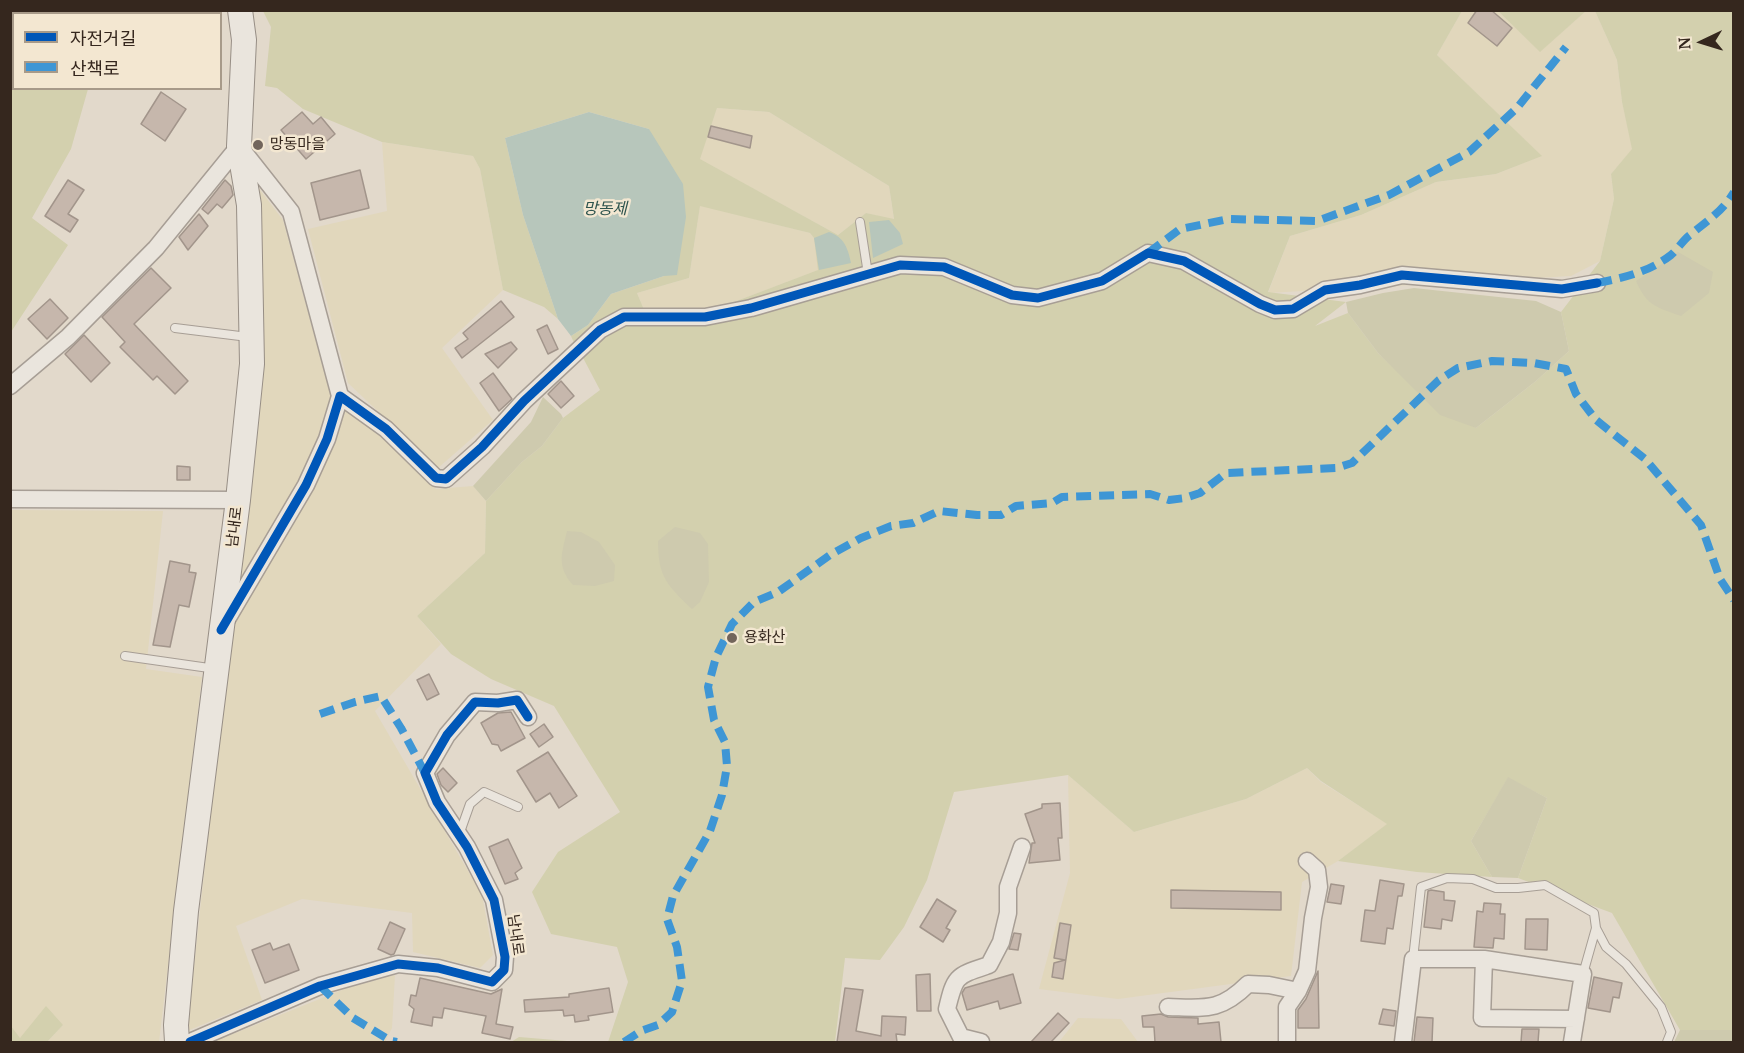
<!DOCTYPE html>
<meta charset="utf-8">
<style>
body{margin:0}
#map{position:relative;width:1744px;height:1053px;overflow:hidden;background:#e2d9cb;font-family:"PT Serif","Noto Sans KR",serif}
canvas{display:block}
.frame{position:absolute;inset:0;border:12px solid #35271e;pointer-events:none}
.legend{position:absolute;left:12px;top:12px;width:210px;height:78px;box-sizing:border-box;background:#f3e7d1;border:2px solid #a79a89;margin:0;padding:8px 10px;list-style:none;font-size:18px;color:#35271e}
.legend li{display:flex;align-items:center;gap:12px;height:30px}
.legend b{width:30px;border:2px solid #a79a89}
.north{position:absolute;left:1672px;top:12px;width:60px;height:60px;-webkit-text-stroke:4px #f3e7d1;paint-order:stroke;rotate:266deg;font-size:16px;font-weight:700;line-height:24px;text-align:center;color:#35271e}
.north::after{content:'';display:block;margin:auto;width:21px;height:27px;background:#35271e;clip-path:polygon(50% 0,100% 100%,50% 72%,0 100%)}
</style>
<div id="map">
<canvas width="1744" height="1053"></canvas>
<div class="frame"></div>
<ul class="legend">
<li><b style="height:8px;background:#0057b8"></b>자전거길</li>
<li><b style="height:8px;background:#3e96d5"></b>산책로</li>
</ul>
<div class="north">N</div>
</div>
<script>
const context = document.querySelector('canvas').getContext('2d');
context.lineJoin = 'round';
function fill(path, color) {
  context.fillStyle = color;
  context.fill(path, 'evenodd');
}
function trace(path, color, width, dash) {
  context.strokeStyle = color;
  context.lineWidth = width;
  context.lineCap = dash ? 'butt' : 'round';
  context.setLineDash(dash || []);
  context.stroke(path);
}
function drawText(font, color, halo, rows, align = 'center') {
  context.font = font + ' "PT Serif","Noto Sans KR",serif';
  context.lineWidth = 5;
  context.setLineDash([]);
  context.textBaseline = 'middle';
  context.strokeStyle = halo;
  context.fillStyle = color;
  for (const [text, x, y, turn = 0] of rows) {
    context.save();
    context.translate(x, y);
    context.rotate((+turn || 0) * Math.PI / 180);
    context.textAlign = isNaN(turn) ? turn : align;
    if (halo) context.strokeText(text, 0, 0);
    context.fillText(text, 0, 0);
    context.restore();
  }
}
fill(new Path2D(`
 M1462,11H1498L1540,51L1586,11H1595L1617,60L1622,102L1633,149L1611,174L1614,199L1600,261L1571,276L1268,293L1290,236L1361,215L1436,182L1496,174L1541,156L1437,55Z
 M717,108L769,112L889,186L894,220L866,213L838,235L699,159Z
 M382,142L473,156L480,169L503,290L442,348L493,420L438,468L348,383L308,229L387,211Z
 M257,186L283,220L320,356L346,410L377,432L436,489L473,486L486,501L485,553L417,616L441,644L375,711L482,895L493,955L480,968L413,952L412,913L302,899L236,926L262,1000L187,1031L217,754Z
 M700,205L810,233L814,238L819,270L718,308L645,312L637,293L689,278Z
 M10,510L163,511L146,669L202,677L159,1042H47L63,1025L19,1038L11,1026Z
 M1307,768L1321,782L1388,824L1338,861L1302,882L1291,976L1118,999L1039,989L1070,873L1068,775L1134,832L1246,799Z
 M395,975L392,1028L385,1042H213L347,988Z
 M1078,1018L1121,1019L1138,1042H1059Z`), '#e1d7bc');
fill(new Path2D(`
 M11,10L109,11L108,14H14V88L88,89L71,149L32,218L68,245L11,332Z
 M263,11H1462L1437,55L1542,156L1496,174L1436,182L1361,215L1290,236L1268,292L1346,302L1315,326L1348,313L1378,353L1401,375L1476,428L1536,381L1569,351L1561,312L1600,261L1614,199L1611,174L1632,149L1622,102L1617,60L1595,11H1733V1030H1680L1612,913L1518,878L1547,798L1508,778L1471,841L1492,877L1417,872L1338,861L1387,824L1321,781L1307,768L1246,799L1134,832L1068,775L954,792L927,880L904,927L880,960L845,958L835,1042H608L628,982L617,947L551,934L532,892L558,852L620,812L554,706L491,679L451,654L417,616L485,553L486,501L522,462L542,446L563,418L600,390L581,354L625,325L718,308L818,270L814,238L810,233L700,206L689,278L637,293L645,312L616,311L575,345L571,336L588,325L611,294L664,276L649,129L589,112L505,138L523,215L558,319L544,307L503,290L480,169L473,156L382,142L303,109L277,88L265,86L271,27ZM717,108L769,112L889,186L894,219L866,213L838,235L700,159Z
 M1498,11H1586L1540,52Z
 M46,1006L63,1025L47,1042H11V1026L20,1038Z
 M519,1037L579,1042H511Z`), '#d3d0ae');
fill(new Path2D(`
 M1678,252L1713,272L1709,293L1681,316C1656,307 1647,306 1636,281L1668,260Z
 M1414,288L1536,301L1561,312L1569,351L1536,381L1476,428L1440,415L1378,353L1348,313L1346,302L1383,293Z
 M543,397L561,414L563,418L542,446L522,462L486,501L473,486L531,422Z
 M675,527L700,533L708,544L709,582L700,602L692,609C667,585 658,577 658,541Z
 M567,531L581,532L599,542L615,565L614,581L595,586L573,585C556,566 562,553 567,531Z
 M1508,777L1547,798L1518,878L1492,877L1471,841Z
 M1680,1030H1733V1042H1674Z`), '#cecaae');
fill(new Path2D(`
 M589,112L649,129L683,184L686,217L677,275L664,276L611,294L588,325L571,336L558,319L523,215L505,138Z
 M889,220L900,233L903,244L873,258L869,222Z
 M829,232C844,237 848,248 851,263L819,270L814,238Z`), '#b7c6bb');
const building = new Path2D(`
 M1477,10H1491L1512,28L1497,46L1468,23Z
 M161,92L186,109L165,141L141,124Z
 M302,112L313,124L321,117L335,134L306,159L281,130Z
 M711,126L752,136L750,148L708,137Z
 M360,170L369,208L320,220L311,183Z
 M68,180L84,190L68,214L78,220L70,232L45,216Z
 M225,180L231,186L233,195L222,208L217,204L208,214L202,209Z
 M199,214L208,226L188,250L179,237Z
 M151,268L171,288L134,324L188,381L175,394L157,376L153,380L120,347L125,342L102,317Z
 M50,299L68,318L47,339L28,319Z
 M501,301L514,317L462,358L455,348L468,339L463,333Z
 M547,325L558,349L548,354L537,330Z
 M84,335L110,363L91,382L65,354Z
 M511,342L517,349L498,368L485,354Z
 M493,373L512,399L499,411L480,383Z
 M561,381L574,396L561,408L548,394Z
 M177,466L190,467V480H177Z
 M170,561L190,565L189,572L196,573L189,607L179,605L170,647L153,645Z
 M429,674L439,694L427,700L417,680Z
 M511,712L525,738L501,751L498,745L492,744L481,723L498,713Z
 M544,724L553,737L539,747L530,734Z
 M548,752L577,796L559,808L550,793L536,802L517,771Z
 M443,768L457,783L448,792L441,785L437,774Z
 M1060,803L1062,838H1058L1060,860L1029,863L1032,843H1035L1025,814L1042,808V804Z
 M508,839L522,868L515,873L518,879L505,884L489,847Z
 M1380,880L1404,884L1402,896H1398L1393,929L1387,928L1385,944L1361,941L1365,910L1375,911Z
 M1331,884L1344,886L1341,904L1327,902Z
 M1171,890L1281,892V910L1171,908Z
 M1431,890L1444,892V900L1455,901L1452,921L1442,919L1441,929L1424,927L1428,891Z
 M937,899L956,911L946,928L950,930L943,942L920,927Z
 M1484,903L1501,904L1500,914H1505L1504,939L1494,938L1493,948L1474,947L1477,911L1483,912Z
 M1526,919H1548L1547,950L1525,949Z
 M390,922L405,929L394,954L391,955L378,949Z
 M1060,923L1071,925L1063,979L1052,977L1054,963L1065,960L1054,958Z
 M1014,933L1021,934L1018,950L1009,949Z
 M270,943L273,950L289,944L299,970L265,983L252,950Z
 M1318,971L1319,1028H1298V1010L1306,999Z
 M930,974L931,1011H917L916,975Z
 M1013,974L1021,1003L1000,1009L998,1001L967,1010L962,993L965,988Z
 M1594,977L1622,983L1619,998L1613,997L1610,1012L1588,1008Z
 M420,978L491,994L502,989L496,1024L513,1027L510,1039L482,1033L486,1016L444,1008L442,1018L433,1017L432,1026L411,1022L414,1009L409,1005L411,995L416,996Z
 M609,988L613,1012L588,1016L589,1020L575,1022L574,1015L564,1016L563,1010L525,1012L524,1000L569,997V994Z
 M845,988L863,990L856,1031L881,1036L882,1016L906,1017L905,1035L896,1034L897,1042H837Z
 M1383,1009L1396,1011L1394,1026L1379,1024Z
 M1058,1013L1069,1023L1051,1042H1031Z
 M1161,1014L1168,1017L1198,1018V1024L1219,1022L1221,1042H1155L1154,1027H1143L1142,1016Z
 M1417,1017L1433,1018L1432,1042H1414Z
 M1522,1029H1539L1538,1042H1521Z`);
fill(building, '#c6b7ac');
trace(building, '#a2958b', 1.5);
const lane = new Path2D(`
 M860,222L868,274
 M175,328L248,337
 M125,656L216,669
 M459,835L470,804L484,792L518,807
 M1596,928L1606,947L1626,964L1661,1007L1671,1032L1667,1042
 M1413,959L1421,887L1447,878L1473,879L1496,888H1518L1545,885L1594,913L1596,928L1583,974`);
const street = new Path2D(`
 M10,386L68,337L156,248L239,146L291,212L340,396
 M10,499L238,500
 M226,621L306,485L327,439L340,396L386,429L436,478L446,479L482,447L524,401L600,330L624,317H705L751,308L900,265L944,267L1012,295L1038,298L1102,281L1148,253L1184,261L1260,304L1275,310L1293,309L1325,290L1360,285L1402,275L1562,289L1597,283
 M1484,959L1482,1018L1576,1019
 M1168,1007C1205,1008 1220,1012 1248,984L1269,985L1298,991
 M190,1042L320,986L398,964L438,968L492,982L504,970L505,957L494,900L467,847L437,802L425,773L447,735L475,702L498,703L517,700L528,717
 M981,1042L961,1037L947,1009C955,975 956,976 989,965L1001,942L1008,913V887L1022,847
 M1287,1042V1007L1298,991L1307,971L1313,918L1319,887L1317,870L1307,861
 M1403,1042L1413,959H1484L1583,974L1572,1042`);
const secondary = new Path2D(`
 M177,1042L176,1025L186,911L238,500L252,364L249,205L239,146L244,40L240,10`);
trace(lane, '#a79e95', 10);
trace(street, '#a79e95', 19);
trace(secondary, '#978e85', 26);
trace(lane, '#eae5dd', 8);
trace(street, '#eae5dd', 16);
trace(secondary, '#eae5dd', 24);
trace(new Path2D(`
 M1148,253L1180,229L1229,219L1317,221L1389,195L1469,152L1517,108L1566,47
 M1597,283C1623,278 1649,272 1671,255C1678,249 1683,240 1690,235C1708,220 1722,212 1734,192
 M320,714L355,702L381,696L401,728L425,773
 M320,986L353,1018L391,1041L397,1042
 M624,1042L641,1031L658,1025L672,1012L682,981L677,947L667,919L673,896L710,831L722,795L727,766L725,742L714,720L708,687L716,657L732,624L754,602L778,592L830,555L861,538L891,526L913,523L939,511L977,515H1001L1016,506L1052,503L1062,497L1150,494L1169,500L1185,498L1200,493L1226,473L1336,468L1352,463L1439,380L1458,368L1492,361L1534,363L1566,369L1576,394L1596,420L1645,459L1701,525L1720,579L1734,600`), '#3e96d5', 8, [15, 8]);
trace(new Path2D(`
 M221,630L306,485L327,439L340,396L386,429L436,478L446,479L482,447L524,401L600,330L624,317H705L751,308L900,265L944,267L1012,295L1038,298L1102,281L1148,253L1184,261L1260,304L1275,310L1293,309L1325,290L1360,285L1402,275L1562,289L1597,283
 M190,1042L320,986L398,964L438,968L492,982L504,970L505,957L494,900L467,847L437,802L425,773L447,735L475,702L498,703L517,700L528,717`), '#0057b8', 9);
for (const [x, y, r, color] of [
 [258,145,6,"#72655b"],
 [732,638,6,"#72655b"]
]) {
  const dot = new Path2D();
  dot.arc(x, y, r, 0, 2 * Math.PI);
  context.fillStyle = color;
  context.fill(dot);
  trace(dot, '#f3e7d1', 2);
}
drawText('15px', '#35271e', '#f3e7d1', [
 ["망동마을",270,145],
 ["용화산",744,638]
], 'left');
drawText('15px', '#35271e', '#f3e7d1', [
 ["남내로",235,527,-83],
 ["남내로",515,935,82]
]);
drawText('italic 16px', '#2e544e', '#f3e7d1', [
 ["망동제",605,209]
]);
</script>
